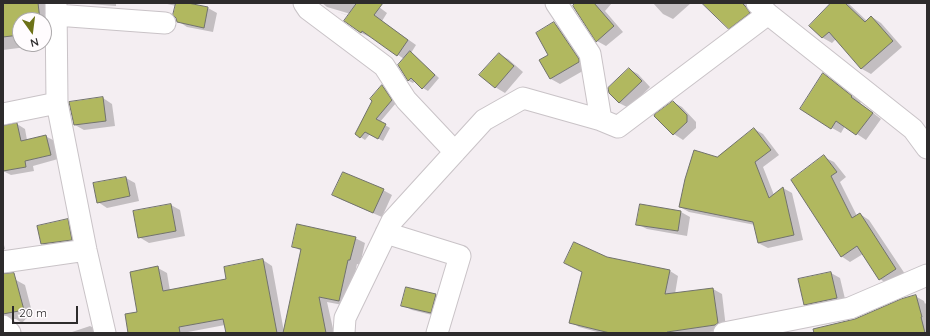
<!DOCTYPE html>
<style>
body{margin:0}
#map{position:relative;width:930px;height:336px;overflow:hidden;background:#f4eef2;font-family:Quicksand,sans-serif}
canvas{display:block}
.frame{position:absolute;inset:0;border:4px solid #2d2b2c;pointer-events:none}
.north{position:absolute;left:12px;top:12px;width:40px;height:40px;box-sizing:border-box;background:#fffcfe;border:1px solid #aba8aa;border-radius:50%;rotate:166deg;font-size:11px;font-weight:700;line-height:16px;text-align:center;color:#2d2b2c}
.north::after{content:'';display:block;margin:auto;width:14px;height:18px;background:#6c7117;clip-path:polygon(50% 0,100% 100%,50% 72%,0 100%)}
.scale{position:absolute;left:12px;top:306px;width:66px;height:18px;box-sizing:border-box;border:2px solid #2d2b2c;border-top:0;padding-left:5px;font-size:12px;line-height:14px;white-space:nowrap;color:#2d2b2c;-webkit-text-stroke:3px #fffcfe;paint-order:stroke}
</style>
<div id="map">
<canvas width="930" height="336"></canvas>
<div class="frame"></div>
<div class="north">N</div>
<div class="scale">20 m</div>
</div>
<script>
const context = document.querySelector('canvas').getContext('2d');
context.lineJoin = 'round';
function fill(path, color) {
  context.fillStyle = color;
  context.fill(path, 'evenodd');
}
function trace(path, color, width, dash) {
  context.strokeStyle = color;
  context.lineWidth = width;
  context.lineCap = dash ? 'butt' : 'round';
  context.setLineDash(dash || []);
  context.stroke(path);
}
fill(new Path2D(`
 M7,3H53L50,44L3,50V13ZM20,20H44V44H20Z
 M75,3H116V6Z
 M163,3H183L208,8L217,13L213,32L187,27L178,21L176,6Z
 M322,3H376L375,4L387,13L382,21L416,45L411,53L414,55L439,78L428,91L423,88L415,81L413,83L409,81L399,66L404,59L371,36L370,37L361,33L345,21L349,16L335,11L353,17L354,15L327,7Z
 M577,3H612L605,11L623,32L606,46L597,41Z
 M653,3H691L673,19L663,14Z
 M722,3H744L755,13L738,33L729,28Z
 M833,3H848L867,21L872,17L881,23L902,47L871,74L862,69L836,39L832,43L823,38L811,26Z
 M554,24L564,29L588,68L560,84L551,79L540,60L549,55Z
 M499,54L508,59L523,72L505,93L495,87Z
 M629,69L638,74L650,87L629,108L619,103L610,92Z
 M824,75L833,80L861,102L860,103L881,119L866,140L845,126L841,133L832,128Z
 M382,86L387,89L396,103L380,122L390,128L383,141L370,134L365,140L356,134Z
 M103,98L112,104L115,126L84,130L75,125Z
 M673,102L682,107L696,122V128L683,140L674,134Z
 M17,124L25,129L27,140L45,136L53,140L58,159L33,166L34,171L11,175L3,171V127Z
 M754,129L763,134L779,155L763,167L774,195L783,188L792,193L803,240L768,248L758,243L755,225L689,212L680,207L717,158Z
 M824,157L834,162L846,177L840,182L857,216L860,214L869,220L905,274L889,285L880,279L863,254L850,262L841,256Z
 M126,178L135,183L139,201L107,208L98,202L94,184Z
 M383,190L392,195L382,217L342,200L333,195Z
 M171,205L180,210L185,236L149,243L139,237Z
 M640,205L681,212L690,217L687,236L647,229L637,224Z
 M68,220L77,225L81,245L51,249L42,244Z
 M355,238L365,243L360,265L357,264L348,306L327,302L334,333H227L225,325L188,332V333H129L158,268L167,273L170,291L227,280L263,260L272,266L284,332L301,251L293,246Z
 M3,241L5,249L3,250Z
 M607,258L670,271L678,276L675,294L713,289L722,294L726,328L724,330L702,333H601L579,327L571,322L583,272L565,263Z
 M831,273L840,278L846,303L814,309L805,304Z
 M16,280L25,285L32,312L22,323L16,319H9L3,324V283Z
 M406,288L436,295L445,300L440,317L412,310L402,305Z
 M915,296L924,301L925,304L927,302V333H845L855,320Z
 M90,326L99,331L100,333H69Z`), '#0003');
const building = new Path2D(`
 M3,3H38L40,20H20V35L3,37Z
 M176,3H188L208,7L204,28L177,22L176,18L173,15Z
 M357,3H383L374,15L408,40L397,56L362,31L361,33L344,21Z
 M575,3H594L614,26L596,42L573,6Z
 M702,3H742L746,7L750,13L729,29Z
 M831,3H845L865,22L871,16L893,41L861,69L829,32L822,38L809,26Z
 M554,22L579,59V62L550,79L539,60L548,55L536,33Z
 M410,51L435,75L422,89L411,78L408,81L398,65Z
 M499,53L514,66L495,88L479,75Z
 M629,68L642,81L619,103L609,93L608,88Z
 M823,73L852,96L851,97L873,113L856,135L836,121L831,129L800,109Z
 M382,85L392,100L376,119L386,124L378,139L365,132L360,138L355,134L372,101L370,99Z
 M103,97L106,121L74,125L69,102Z
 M673,101L687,115V122L673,135L654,116L655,114Z
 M17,123L21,141L46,135L51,155L25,161L26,167L3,171V126Z
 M754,128L771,150L755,162L769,198L783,187L794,235L758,243L753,222L679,207L685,179L694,150L717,157Z
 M824,155L837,172L831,176L852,218L860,213L896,269L879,280L857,246L841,257L791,180Z
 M343,172L384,189L373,213L332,195Z
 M126,177L130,196L97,203L93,183Z
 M171,204L176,231L138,238L133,211Z
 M640,204L681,211L678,231L636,225Z
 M68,219L72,240L41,244L37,226Z
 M297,224L356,237L350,260H348L339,301L319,297L326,333H283L301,249L292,247Z
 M574,242L607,257L670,270L665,294L713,288L718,323L715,325L667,332V333H610L569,323L582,272L564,263Z
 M263,259L277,333H226L223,319L179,327L180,333H128L125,314L137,312L130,272L158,266L163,291L226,279L224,267Z
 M831,272L837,298L804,305L798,279Z
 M14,273L24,310L3,314V274Z
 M406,287L436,294L431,313L401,306Z
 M916,295L922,317H921L925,333H814L813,329L855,319L901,299Z`);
fill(building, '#b1b85f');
trace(building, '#71726c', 1);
const minor = new Path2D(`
 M56,3L57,103L86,250L105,333
 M304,3L308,9L384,66L406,100L455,152
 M556,3L590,54L601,120
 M757,3L768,14L913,129L927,148
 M56,15L165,23
 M3,114L57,103
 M386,233L460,256L437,333
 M3,262L86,250
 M3,326L10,333
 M344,333L345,318L392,221L484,120L523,98L601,120L618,127L768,14
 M724,333L850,308L927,275`);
trace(minor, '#c9c3c7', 23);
trace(minor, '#fff', 21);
</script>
